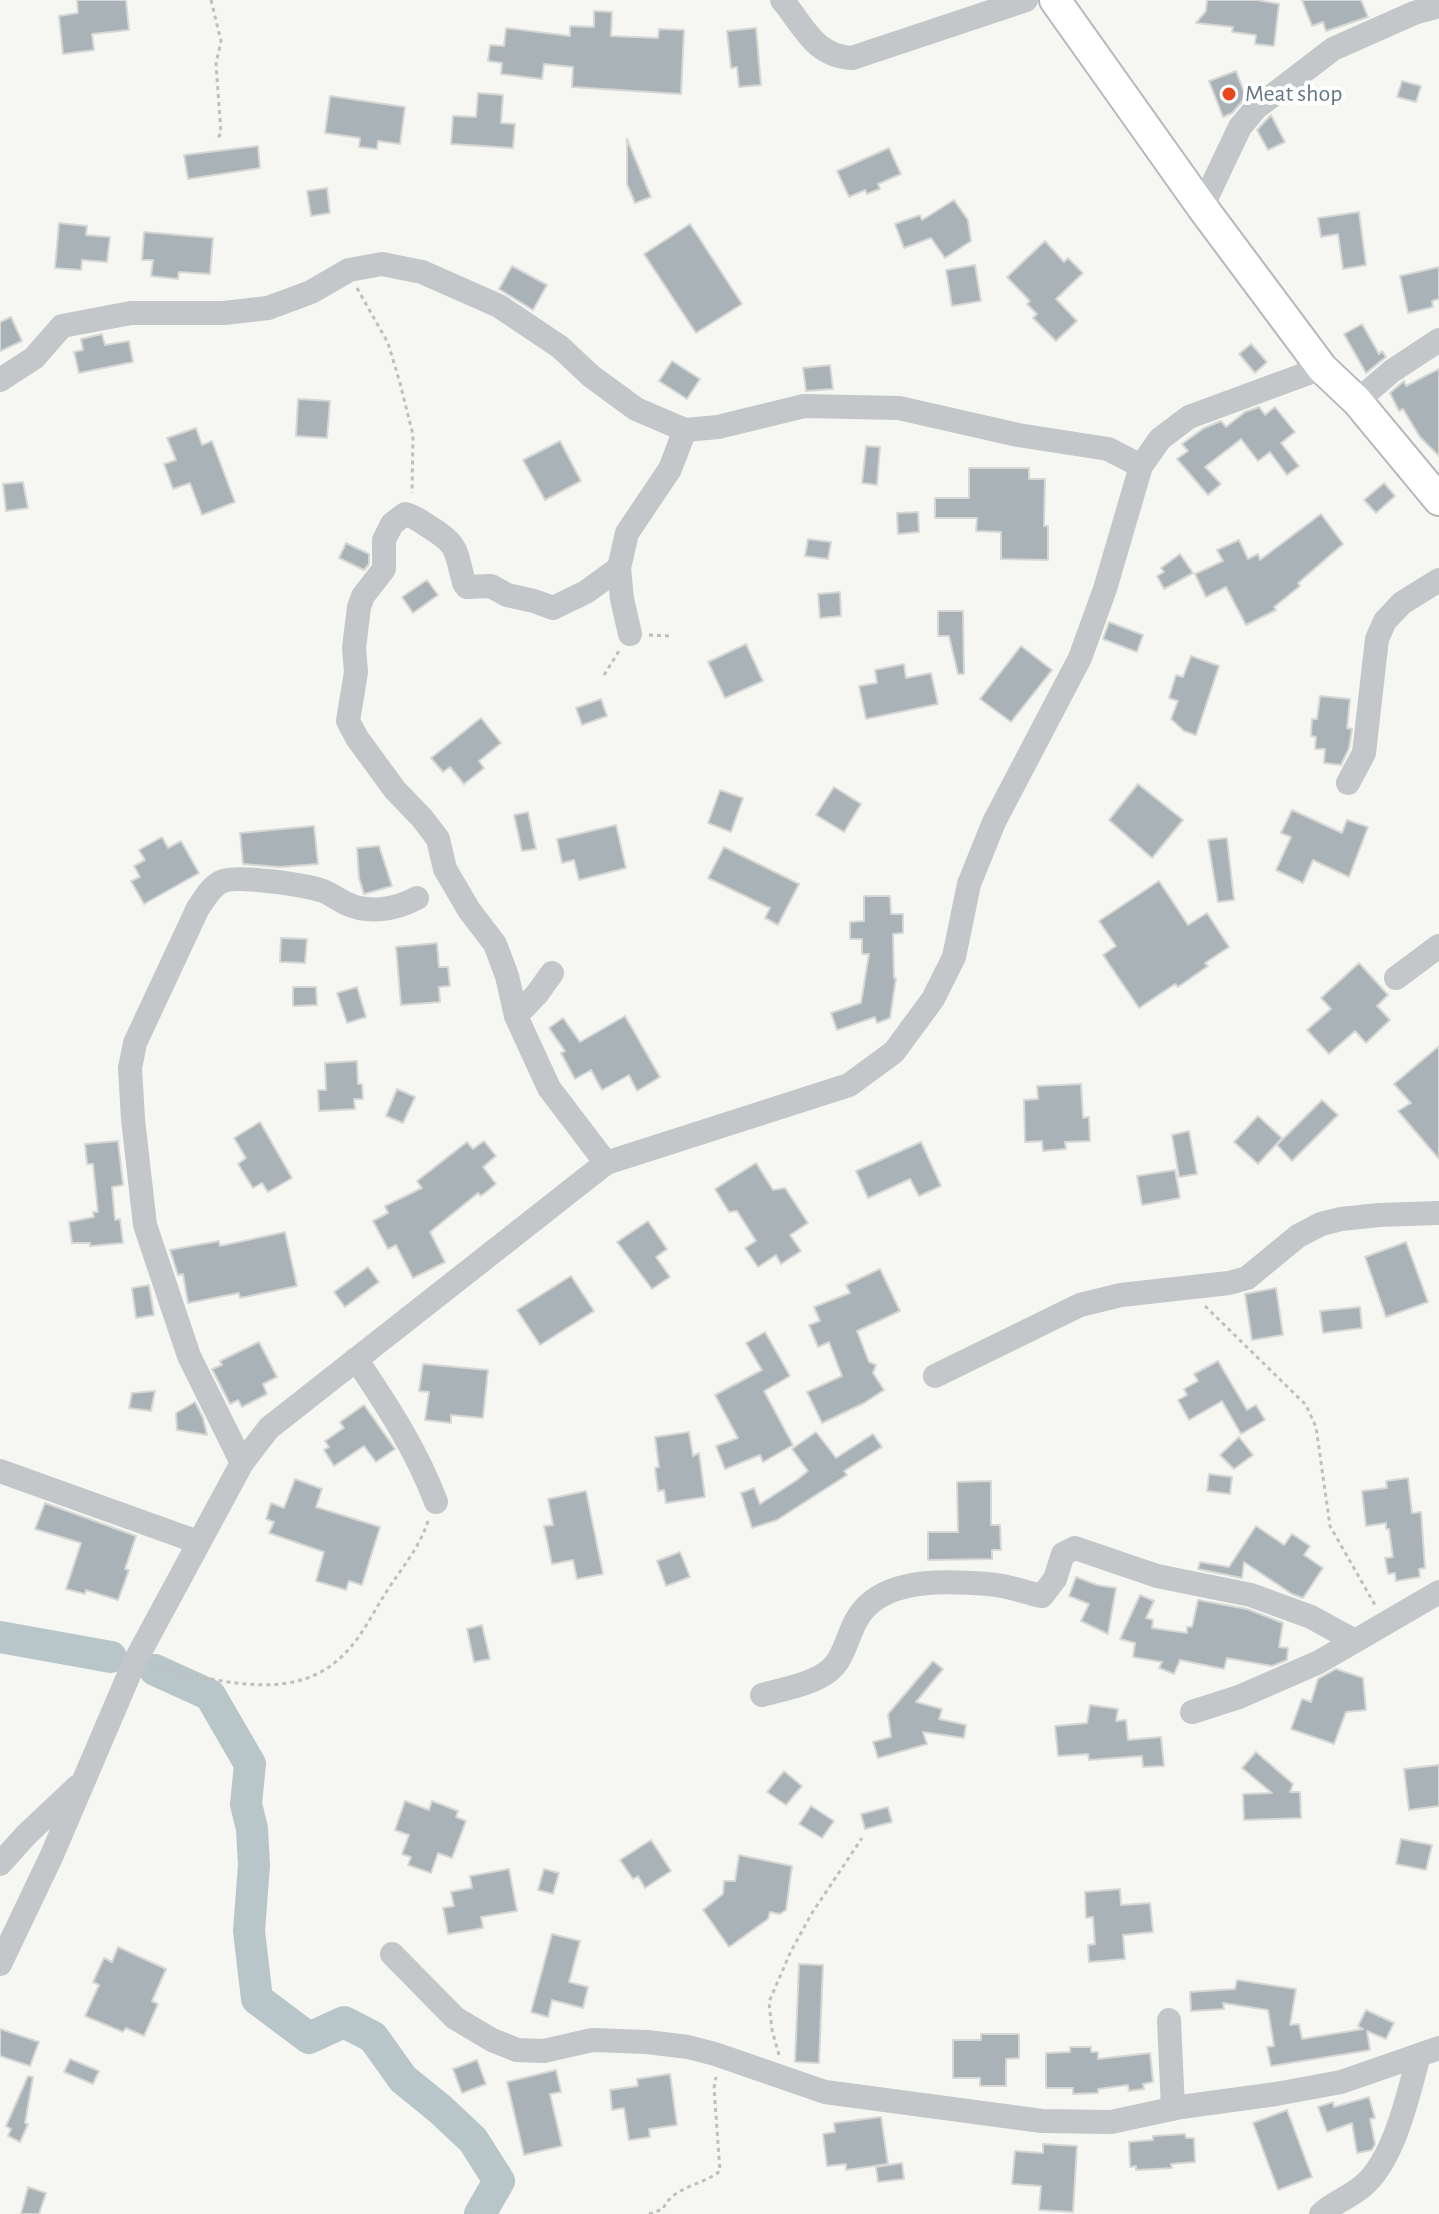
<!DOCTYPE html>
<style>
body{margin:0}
canvas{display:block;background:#f6f6f2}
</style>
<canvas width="1439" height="2214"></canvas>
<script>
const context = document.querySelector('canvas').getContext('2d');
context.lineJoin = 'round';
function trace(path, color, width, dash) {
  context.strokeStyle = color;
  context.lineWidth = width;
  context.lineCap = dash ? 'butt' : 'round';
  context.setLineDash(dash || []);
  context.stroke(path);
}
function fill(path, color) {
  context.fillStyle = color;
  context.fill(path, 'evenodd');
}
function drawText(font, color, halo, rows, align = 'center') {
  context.font = font + ' "Alegreya Sans",sans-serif';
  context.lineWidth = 8;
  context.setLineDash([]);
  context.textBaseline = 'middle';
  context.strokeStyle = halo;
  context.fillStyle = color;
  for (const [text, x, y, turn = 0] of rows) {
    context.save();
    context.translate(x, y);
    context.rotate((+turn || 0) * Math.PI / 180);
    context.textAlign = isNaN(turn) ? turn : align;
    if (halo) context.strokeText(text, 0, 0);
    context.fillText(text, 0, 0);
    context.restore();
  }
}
trace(new Path2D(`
 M0,1637L111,1657
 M155,1670L210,1695L250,1764L246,1804L252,1829L254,1865L249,1931L257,1999L309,2038L344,2022L373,2037L403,2079L440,2109L473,2140L499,2181L480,2214`), '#b8c6c9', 32);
const building = new Path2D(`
 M77,0H126L129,30L92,34L94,50L63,54L59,16L78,13Z
 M1207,0H1257L1279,4L1274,46L1255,44L1256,35L1232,32L1233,27L1196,23L1206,11Z
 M1302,0H1361L1368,17L1326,31L1323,22L1312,26Z
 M594,11L612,12L611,36L658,38L659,29L684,30L681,94L572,87L573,67L544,64L542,79L501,74L502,63L488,61L490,45L504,46L506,28L570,36V26L594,27Z
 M756,28L761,85L739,87L737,67L731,68L727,31Z
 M1236,71L1246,97L1232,113L1223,117L1209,81Z
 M1402,81L1421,86L1416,102L1397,97Z
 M478,93L503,95L501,123L515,124L513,148L451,144L453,116L476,117Z
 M330,96L405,107L400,144L378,141L377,149L359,147L360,138L325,133Z
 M1271,115L1285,142L1268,150L1257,130Z
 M627,139L651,197L635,203L627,184Z
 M258,146L260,168L188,179L184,155Z
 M889,148L901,174L878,184L880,189L867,194L865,190L849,197L837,171Z
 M327,188L330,213L311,216L307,191Z
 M954,200L968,220L971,241L945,258L931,238L904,248L895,224L920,215L922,220Z
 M1359,212L1366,265L1343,269L1338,234L1321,237L1318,218Z
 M59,223L87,226L86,235L110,237L107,262L82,260L81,270L55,268Z
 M690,224L742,304L696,333L644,254Z
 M144,232L213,238L210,274L179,272L178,279L151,276L153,260H142Z
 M1045,241L1064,262L1068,258L1083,273L1056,299L1077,321L1056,341L1033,318L1037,314L1027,304L1030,301L1007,277Z
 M975,265L981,301L952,306L946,270Z
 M512,266L547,285L533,310L499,289Z
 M1439,267V299L1432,301L1433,307L1408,313L1400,276Z
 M11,317L22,341L0,351V322Z
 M1362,324L1379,354L1382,351L1386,357L1366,373L1344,334Z
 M102,334L105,345L129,341L133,362L79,373L74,352L83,350L81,339Z
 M1251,344L1267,362L1255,373L1239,354Z
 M672,361L700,379L687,399L659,381Z
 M830,365L833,389L806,391L803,368Z
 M1439,369V456L1420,437L1403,409L1399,411L1390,393L1404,381L1406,386Z
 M298,399L330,401L327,438L296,436Z
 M1259,407L1265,415L1275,407L1295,432L1281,443L1299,466L1287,475L1270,452L1258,461L1241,439L1205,467L1221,484L1208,495L1177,459L1188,451L1182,444L1204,428L1221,421L1226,427L1245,412Z
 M196,428L202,445L212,441L235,502L202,515L190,483L173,489L164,464L176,460L167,438Z
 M560,441L581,481L545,500L523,460Z
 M866,446L880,447L877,485L862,483Z
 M969,468H1029V479H1045L1044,526H1048V560L1001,559V532L976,531L977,518H935V498H969Z
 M23,482L28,508L6,511L3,484Z
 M1384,483L1395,496L1376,513L1364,500Z
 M918,512L919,532L898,534L897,513Z
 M1321,514L1343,544L1298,583L1300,586L1274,607L1276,610L1246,625L1226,587L1206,597L1195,574L1223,561L1217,550L1239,540L1248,559L1258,554L1260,560Z
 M808,539L831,542L828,559L805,556Z
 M346,543L369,554V564L364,570L339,558Z
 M1180,554L1193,573L1164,589L1157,576L1164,572L1161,568Z
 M427,580L438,595L413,613L402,597Z
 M840,592L841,616L820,618L818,594Z
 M938,611H963L964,674H958L949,636H938Z
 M1109,622L1143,635L1137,652L1103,639Z
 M746,644L763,681L725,698L708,662Z
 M1021,646L1052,670L1011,722L980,699Z
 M1191,656L1219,666L1196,735L1184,731L1171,719L1178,701L1169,698L1176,675L1183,677Z
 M904,664L906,678L931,673L938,704L866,719L859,686L877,683L875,670Z
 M1320,696L1350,699L1347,728L1352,729L1349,748L1341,765L1324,763L1325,749H1315L1316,737L1311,736L1312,719H1317Z
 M601,699L607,716L582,725L576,708Z
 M481,718L501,743L479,761L484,768L464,784L450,767L443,772L431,758Z
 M1138,784L1183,820L1152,858L1109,820Z
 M834,787L861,804L844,832L816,815Z
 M720,790L743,798L731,832L708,823Z
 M1292,810L1342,833L1347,820L1368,827L1349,877L1313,860L1303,883L1276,870L1291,837L1281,833Z
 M528,812L536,849L522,851L514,815Z
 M616,825L626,868L579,880L574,860L562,863L557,839Z
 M314,826L318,864L280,867L243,864L240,833Z
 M162,837L168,848L181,841L199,873L144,904L131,881L140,877L134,866L145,860L139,850Z
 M1227,838L1234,900L1218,902L1208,840Z
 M379,846L392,886L364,894L359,878L357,848Z
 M724,847L799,884L778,925L765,918L770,908L708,878Z
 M1159,881L1188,925L1207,913L1229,947L1205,963L1208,966L1178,987L1175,984L1139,1008L1103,955L1116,946L1099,921Z
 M864,896H890L891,914H903V933L893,934L894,978H896L890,1018L877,1023L875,1017L837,1030L831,1013L861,1003L869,954H862V939H850V922L864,921Z
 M281,938L307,939L305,963L280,962Z
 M437,943L439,967H448L450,986L439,987L440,1002L401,1005L396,947Z
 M1359,963L1388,995L1377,1006L1390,1020L1366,1043L1355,1031L1329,1054L1307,1030L1331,1009L1321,998Z
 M293,987H316L317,1005L293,1006Z
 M357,987L366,1017L347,1023L337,993Z
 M625,1016L660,1077L637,1091L629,1075L602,1090L591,1070L575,1079L561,1053L565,1051L549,1028L563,1018L580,1042Z
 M1439,1046V1159L1398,1111L1411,1103L1394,1084Z
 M357,1061L358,1084H362L363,1099H354L355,1109L319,1111L318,1090H326L325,1063Z
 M1081,1084L1083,1118L1089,1117L1090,1141L1065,1142L1066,1149L1043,1151L1042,1141L1025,1142L1024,1100L1038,1099L1037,1086Z
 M397,1089L415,1097L403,1123L386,1116Z
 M1322,1100L1338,1115L1292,1161L1277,1145Z
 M1258,1116L1282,1138L1258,1164L1234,1142Z
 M260,1122L292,1178L268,1192L262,1183L253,1188L238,1164L246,1158L234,1138Z
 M1189,1131L1197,1174L1179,1177L1172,1135Z
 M118,1141L123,1185L112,1187L115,1220L120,1219L123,1243L90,1246V1243H72L69,1222L94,1217L93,1212H98L93,1164H87L85,1144Z
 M484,1141L496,1156L483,1167L496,1184L481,1196L478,1193L430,1232L445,1262L413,1278L396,1245L388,1249L373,1221L388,1213L385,1206L422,1188L417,1181L467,1142L473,1149Z
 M921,1142L941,1186L919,1196L910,1179L868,1198L856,1171Z
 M756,1163L773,1190L785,1188L808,1223L790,1235L801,1251L781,1264L776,1255L758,1267L745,1248L756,1241L737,1211L729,1212L715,1189Z
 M1175,1170L1180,1198L1142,1205L1137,1176Z
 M648,1221L667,1249L656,1257L670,1277L652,1289L617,1242Z
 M285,1232L297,1286L240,1298L239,1293L188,1303L183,1274L178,1275L170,1250L219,1241L220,1246Z
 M1406,1242L1428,1302L1386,1317L1365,1257Z
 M368,1267L379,1282L345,1307L334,1292Z
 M880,1269L900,1311L857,1331L869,1362L876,1365L873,1373L884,1390L864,1403L822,1423L807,1392L842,1376L829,1342L818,1347L809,1325L820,1321L814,1307L850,1293L846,1285Z
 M571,1276L594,1311L540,1345L517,1310Z
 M149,1285L154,1315L136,1318L132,1288Z
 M1276,1288L1283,1335L1252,1340L1245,1294Z
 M1360,1307L1362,1328L1323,1333L1320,1311Z
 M765,1332L790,1376L764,1391L793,1445L763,1462L760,1455L725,1469L716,1446L738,1438L715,1395L762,1370L746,1343Z
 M259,1342L277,1377L263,1384L267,1394L242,1407L238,1400L230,1404L212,1369L222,1365L220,1361Z
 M1218,1361L1247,1410L1256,1405L1265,1420L1241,1434L1222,1401L1189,1420L1178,1400L1187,1395L1184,1389L1198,1381L1194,1374Z
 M423,1364L488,1370L483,1418L451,1415V1423L425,1420L429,1392L419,1391Z
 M155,1391L151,1411L129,1408L132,1393Z
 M195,1402L203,1418L207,1435L177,1430L176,1413Z
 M364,1405L395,1449L376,1462L364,1446L334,1466L324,1450L329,1447L325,1441L344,1428L340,1422Z
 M689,1432L693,1456L699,1453L705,1497L666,1503L664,1490L658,1491L655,1468L659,1467L655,1437Z
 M816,1432L836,1458L873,1434L882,1447L844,1471L847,1475L777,1520L752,1528L741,1493L754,1488L760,1504L797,1480L808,1471L792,1449Z
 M1239,1437L1253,1455L1234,1469L1220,1455Z
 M1209,1474L1232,1477L1230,1494L1207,1491Z
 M1408,1478L1412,1513L1421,1512L1425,1568L1419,1569L1420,1577L1396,1581L1395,1573L1388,1574L1385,1558L1393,1557L1389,1529H1386V1523L1366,1526L1362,1491L1387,1488L1386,1481Z
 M295,1479L322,1489L316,1507L380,1527L362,1585L349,1581L346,1590L316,1581L324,1552L269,1533L274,1522L266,1519L271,1503L284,1508Z
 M991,1481V1525H1000L1001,1550H992V1559L928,1560V1532H958L957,1482Z
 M586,1491L603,1574L577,1579L573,1560L552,1564L544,1526L553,1525L548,1499Z
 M45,1503L136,1536L125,1569L129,1570L118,1600L86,1590L85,1594L66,1589L81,1543L35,1529Z
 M1256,1526L1284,1545L1292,1534L1310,1546L1304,1555L1323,1568L1303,1598L1292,1594L1244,1562L1242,1578L1198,1569L1200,1562L1229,1567Z
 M680,1552L690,1577L666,1586L657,1561Z
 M1076,1577L1097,1585L1116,1588L1108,1634L1081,1621L1089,1604L1069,1596Z
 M1140,1595L1154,1601L1146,1618L1153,1620L1152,1628L1187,1633V1627H1192L1198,1600L1247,1609L1283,1623L1279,1647L1288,1648L1287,1660L1272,1666L1227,1658L1224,1669L1180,1660L1174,1674L1159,1668L1162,1662L1133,1657L1135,1643L1120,1639Z
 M482,1625L490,1659L474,1662L467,1629Z
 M933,1661L943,1669L916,1702L942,1709L939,1719L966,1725L964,1738L923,1732L927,1744L878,1758L873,1742L891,1737L888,1714Z
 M1336,1669L1363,1678L1366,1710L1346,1712L1334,1744L1291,1729L1302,1699L1311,1702L1318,1679Z
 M1090,1705L1118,1709L1116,1721L1126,1720L1128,1740L1161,1737L1164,1766L1143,1767L1142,1756L1089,1760L1088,1754L1058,1756L1055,1726L1087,1723Z
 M1256,1752L1293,1784L1290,1792H1300L1301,1818L1244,1820L1243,1794L1272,1793L1242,1768Z
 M1439,1765V1806L1409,1810L1404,1769Z
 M784,1771L802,1786L786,1805L767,1792Z
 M405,1801L429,1810L432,1801L458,1811L456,1817L466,1821L452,1858L438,1853L431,1873L408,1865L411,1857L402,1854L409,1835L395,1830Z
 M811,1806L834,1821L822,1838L799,1824Z
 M888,1807L892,1822L865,1829L861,1814Z
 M1401,1839L1432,1845L1426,1870L1396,1864Z
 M651,1840L671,1871L645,1888L638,1876L633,1879L620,1860Z
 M739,1855L792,1866L786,1910L780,1914L770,1912L768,1919L729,1947L703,1910L723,1894L724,1881H735Z
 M509,1869L517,1911L481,1917L483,1928L448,1934L443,1908L454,1906L451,1892L472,1888L470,1876Z
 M544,1869L559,1873L553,1894L538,1890Z
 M1120,1889L1121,1905L1150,1903L1153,1932L1123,1935L1125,1959L1089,1962L1088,1945L1095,1944L1093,1917L1086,1918L1085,1892Z
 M552,1934L580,1941L569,1982L588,1987L583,2008L552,2000L548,2017L531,2012Z
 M118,1947L166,1969L152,2001L158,2004L144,2036L126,2028L123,2032L85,2016L99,1985L93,1982L104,1958L112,1962Z
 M799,1964L823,1965L819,2063L795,2062Z
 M1237,1980L1296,1989L1290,2025L1299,2024L1302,2039L1363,2029L1358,2026L1366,2010L1394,2023L1386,2039L1367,2031L1370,2050L1271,2066L1267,2047L1274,2046L1268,2010L1223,2003L1224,2009L1191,2011L1190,1992L1235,1989Z
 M0,2029L39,2042L30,2066L0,2056Z
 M981,2034H1019V2058L1006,2059V2086H980V2078H953V2040H981Z
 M1070,2047H1091V2052H1098V2059L1150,2053L1153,2082L1143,2084L1144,2089L1129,2091L1128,2085L1098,2089V2093L1073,2094V2088H1046V2053L1070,2052Z
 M70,2059L99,2071L93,2084L64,2072Z
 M477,2060L486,2084L462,2093L453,2069Z
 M556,2070L561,2092L550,2094L562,2146L524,2155L507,2082Z
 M670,2074L677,2125L649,2129L650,2137L629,2140L624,2108L612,2110L610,2090L638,2086L637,2079Z
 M28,2076L33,2077L25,2123L28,2124L20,2142L8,2136L11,2129L6,2126Z
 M1369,2097L1375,2118L1370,2119L1375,2144L1372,2150L1357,2153L1352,2123L1327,2132L1318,2107L1333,2102L1334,2107Z
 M1287,2110L1312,2177L1278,2190L1253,2123Z
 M881,2117L888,2164L846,2170V2164L827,2166L823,2134L835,2132L834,2123Z
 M1185,2134L1186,2138H1194L1195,2162L1171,2164L1172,2168L1136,2170V2166L1130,2167L1129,2142L1153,2140V2136Z
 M1043,2144L1077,2146L1073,2212L1039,2210L1041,2186L1012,2184L1015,2151L1043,2153Z
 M902,2163L904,2179L878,2182L876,2167Z
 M28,2187L46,2193L39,2214H21Z`);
fill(building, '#a9b2b7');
trace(building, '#d7d7d5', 2);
const major = new Path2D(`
 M1055,0L1202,207L1322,368L1357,401L1439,500`);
trace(major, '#b4b9bc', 34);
trace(new Path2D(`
 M211,0L221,41L216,64L221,133L216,141
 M357,288L388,343L400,383L413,435L412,493
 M649,635L670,636
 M604,675L619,651
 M1205,1306L1306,1405L1316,1427L1330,1526L1375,1605
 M156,1667C213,1679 290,1704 339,1659C359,1642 371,1616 385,1594C401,1568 418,1551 428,1521
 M779,2055L772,2030L769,2002L791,1951L812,1913L862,1838
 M649,2214L663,2209C673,2186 702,2186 720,2171L714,2088L716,2077`), '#bdbfc1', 3, [4, 4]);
trace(new Path2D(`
 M782,0C804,26 814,56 852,58L1026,0
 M1202,207L1240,127L1256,108L1333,49L1414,13L1439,6
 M0,380L34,358L62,326L131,313H224L268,308L311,292L349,270L382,264L422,272L499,306L560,347L591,376L636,409L685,430L718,427L804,406L899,408L1018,435L1108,449L1141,466
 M1357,401L1392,371L1439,340
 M630,634L622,599L619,568L627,533L670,469L685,430
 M1348,783L1364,753L1377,639L1385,621L1402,603L1439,580
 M1396,978L1439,946
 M516,1016L537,994L552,973
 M606,1163L549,1088L516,1016L507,976L495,944L469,910L445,869L438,839L422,818L395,790L357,738L348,721L356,672L354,648L359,607L363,596L384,569V540L392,524L405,514C414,516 420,521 428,526C459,545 455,549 464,583L467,587L491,586L507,595L534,601L553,608L586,592L619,568
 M356,1359C387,1405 417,1451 436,1502
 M935,1376L1080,1305L1121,1295L1229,1283L1247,1278L1298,1236L1321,1224L1341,1219L1379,1215L1439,1213
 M242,1463L189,1356L145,1225L133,1119L130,1068L135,1043L198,908C205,898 212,885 223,881C239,875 306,885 323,891C331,894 337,899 345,903C368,914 395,910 417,898
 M0,1471L198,1542
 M762,1695C786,1688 826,1683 839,1659C850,1640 851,1621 868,1605C897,1578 951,1581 988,1584C1006,1585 1024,1592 1042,1596L1055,1579L1063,1554L1075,1548L1157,1576L1251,1595L1311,1617L1353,1640
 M1192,1712L1239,1697L1319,1662L1439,1592
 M0,1864L26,1835L77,1787
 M392,1954L455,2018L492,2040L517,2050L544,2051L592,2040L647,2042L688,2047L715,2054L825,2092L1042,2121L1111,2122L1181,2107L1276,2094L1341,2082L1439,2048
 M0,1964L52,1855L134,1663L242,1463L269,1428L606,1163L849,1085L894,1052L933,999L954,957L969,884L994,822L1080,658L1105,589L1141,466L1160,439L1189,417L1322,368
 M1169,2020L1173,2109
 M1321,2214C1333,2203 1350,2197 1363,2186C1395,2158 1408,2095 1419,2055`), '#c3c7ca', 24);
trace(major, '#fff', 30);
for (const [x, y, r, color] of [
 [1229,94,8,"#ea461e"]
]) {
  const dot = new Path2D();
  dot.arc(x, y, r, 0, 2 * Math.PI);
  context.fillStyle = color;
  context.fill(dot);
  trace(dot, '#fff', 3);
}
drawText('24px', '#647785', '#fff', [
 ["Meat shop",1245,94]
], 'left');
</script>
